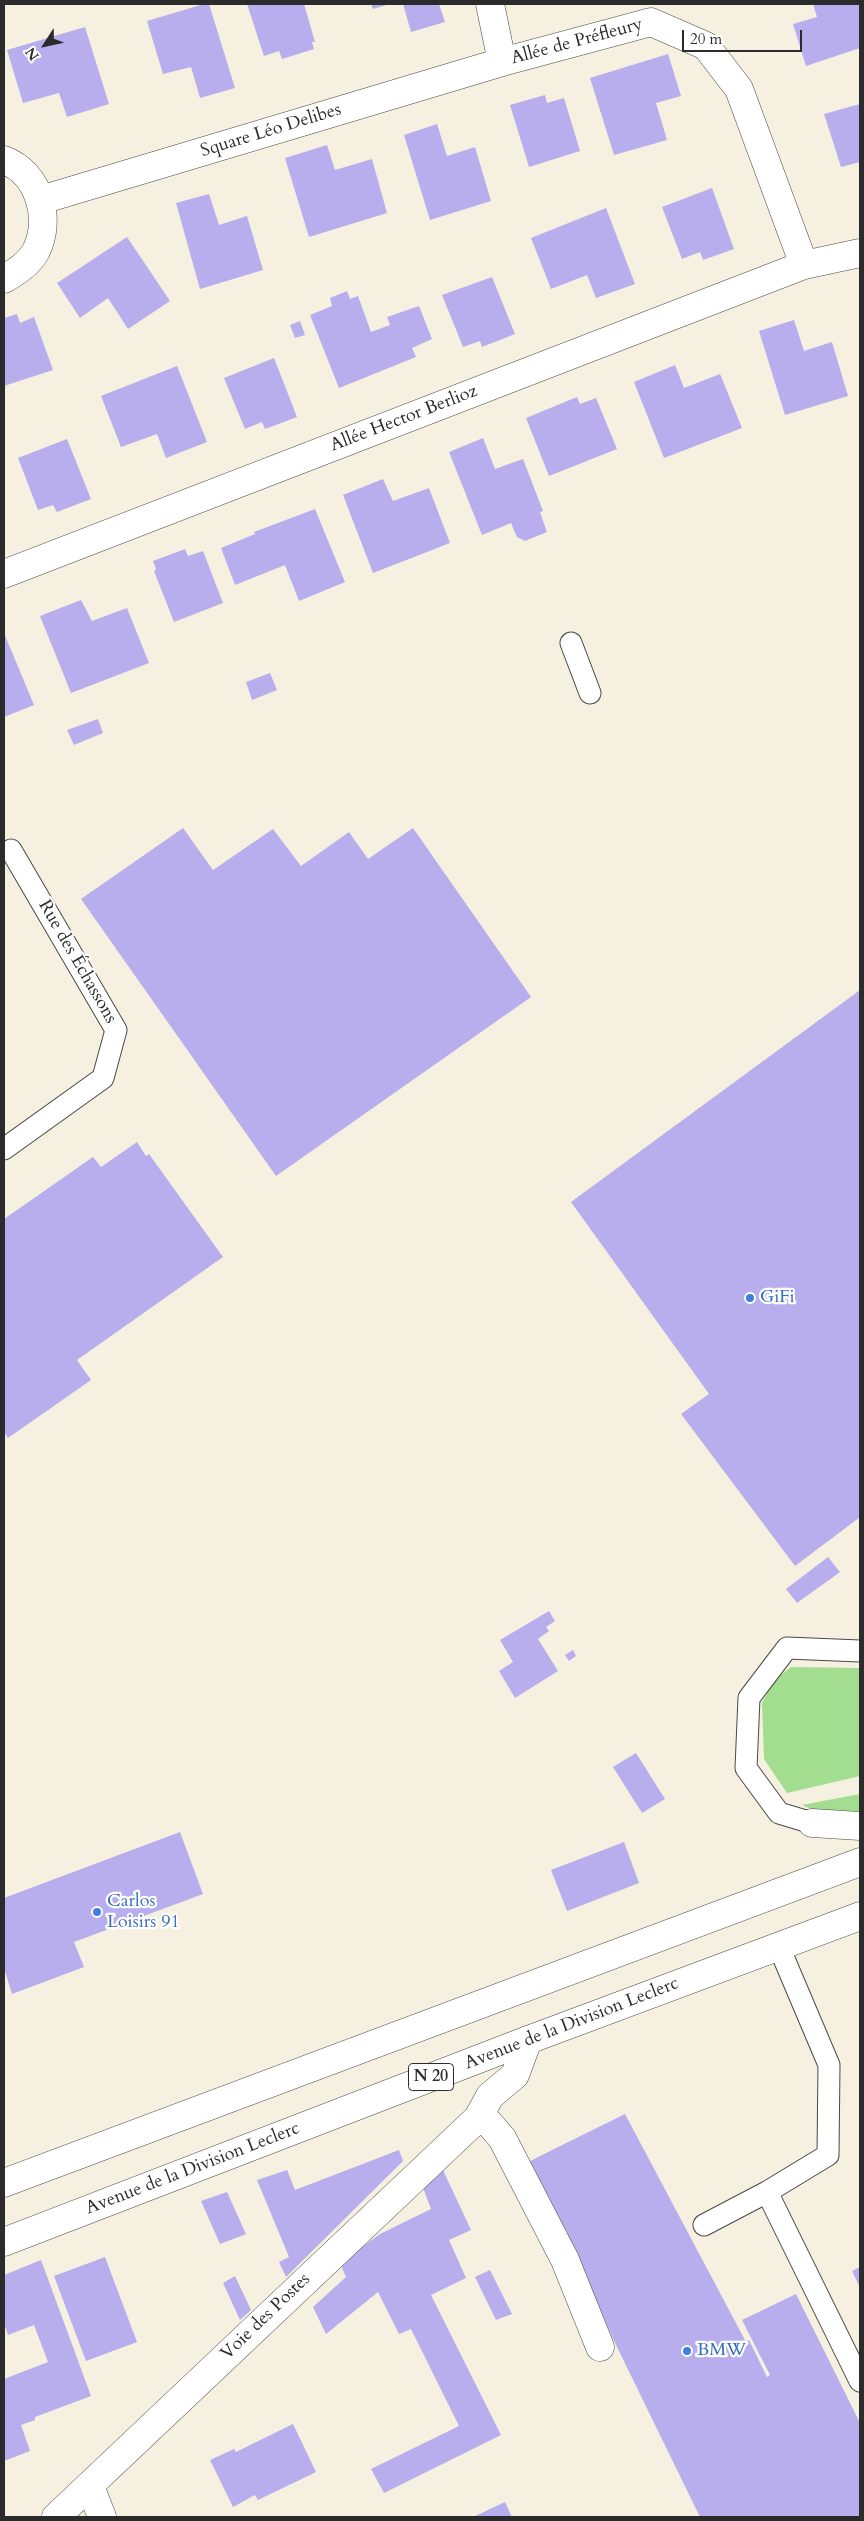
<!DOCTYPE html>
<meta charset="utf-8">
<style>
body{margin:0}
#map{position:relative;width:864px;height:2521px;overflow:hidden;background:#f5f0df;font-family:Cardo,serif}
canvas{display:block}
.frame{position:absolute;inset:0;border:5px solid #2b2b2b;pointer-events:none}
.north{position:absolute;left:20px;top:20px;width:50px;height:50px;-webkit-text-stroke:4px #fff;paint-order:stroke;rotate:235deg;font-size:14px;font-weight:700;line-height:20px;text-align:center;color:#2b2b2b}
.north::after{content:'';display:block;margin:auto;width:18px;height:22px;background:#2b2b2b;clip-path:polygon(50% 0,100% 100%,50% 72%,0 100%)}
.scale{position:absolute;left:682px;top:30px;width:120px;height:22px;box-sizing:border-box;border:2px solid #2b2b2b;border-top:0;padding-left:6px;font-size:15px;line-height:18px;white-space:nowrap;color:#2b2b2b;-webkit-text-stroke:4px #fff;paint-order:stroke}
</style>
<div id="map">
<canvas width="864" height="2521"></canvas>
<div class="frame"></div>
<div class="north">N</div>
<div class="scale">20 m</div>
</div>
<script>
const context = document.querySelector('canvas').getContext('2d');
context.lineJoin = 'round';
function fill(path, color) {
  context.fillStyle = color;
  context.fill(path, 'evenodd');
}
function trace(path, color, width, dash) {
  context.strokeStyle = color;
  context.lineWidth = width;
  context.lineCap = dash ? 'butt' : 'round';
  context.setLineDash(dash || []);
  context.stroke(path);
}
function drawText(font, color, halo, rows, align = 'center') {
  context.font = font + ' Cardo,serif';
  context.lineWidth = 4.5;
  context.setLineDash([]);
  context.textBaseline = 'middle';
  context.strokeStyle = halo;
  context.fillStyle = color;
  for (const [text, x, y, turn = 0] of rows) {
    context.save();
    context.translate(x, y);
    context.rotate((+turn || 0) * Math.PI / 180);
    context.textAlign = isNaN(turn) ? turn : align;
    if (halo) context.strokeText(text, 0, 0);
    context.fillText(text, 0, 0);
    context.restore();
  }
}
fill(new Path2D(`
 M791,1667L860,1668V1776L787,1793L764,1759L762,1703L774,1680Z
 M860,1794V1812L822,1814L802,1805Z`), '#a3dd8f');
fill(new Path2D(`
 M204,4H209L235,88L200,98L191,67L163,74L147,21Z
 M247,4H304L315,42H312L314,49L282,59L279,51L264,56Z
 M371,4H390L373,9Z
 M403,4H439L445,22L411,32Z
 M813,4H860V48L806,66L793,24L817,17Z
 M85,27L109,104L67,117L59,93L23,103L7,50Z
 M668,54L681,96L656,103L667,140L614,155L590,78Z
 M545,95L547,103L564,98L580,151L529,167L510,105Z
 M860,104V162L841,167L824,114Z
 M437,124L447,156L475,147L491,201L430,220L404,135Z
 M327,145L335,170L372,159L387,213L309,237L285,158Z
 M712,188L734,249L703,260L700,252L682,259L662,207Z
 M209,194L219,225L247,216L263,270L200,289L176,203Z
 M606,208L635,284L596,298L587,275L551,289L531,238Z
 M127,237L170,301L128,329L108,298L80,318L57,283Z
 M492,277L515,334L482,347L480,341L463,347L442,295Z
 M347,291L350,299L358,296L371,332L390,325L387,317L419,306L432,339L412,348L416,357L339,388L310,315L332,306L330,298Z
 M17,314L20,323L34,317L53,370L4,386V318Z
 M794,320L804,351L832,342L848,396L785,415L759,331Z
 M300,321L305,335L295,338L290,325Z
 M274,358L297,417L265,429L262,422L245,429L224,378Z
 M675,365L684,388L720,374L742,428L664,458L634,382Z
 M177,366L207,442L166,458L157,434L121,447L101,396Z
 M577,397L580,404L596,398L617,449L549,476L526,418Z
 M483,438L495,469L523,459L543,511L540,512L547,532L525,541L517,537L511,523L482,535L449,452Z
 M67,439L91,499L57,512L53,505L38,510L18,458Z
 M383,479L393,501L429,488L450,543L373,573L343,495Z
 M315,509L345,582L299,601L285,565L235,585L221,548L255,534L254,532Z
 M185,549L188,556L203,551L223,603L174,622L154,571L156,569L153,561Z
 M81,600L92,621L127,608L149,663L71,693L40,616Z
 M4,633L34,705L4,717Z
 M270,673L277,690L252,700L246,682Z
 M98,719L103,733L74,745L67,730Z
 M183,828L213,870L273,829L301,866L349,832L368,859L413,828L531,997L276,1176L81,899Z
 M860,990V1517L795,1566L681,1414L709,1394L571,1202Z
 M137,1142L146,1156L149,1154L223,1257L77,1360L91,1380L8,1438L4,1432V1219L93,1157L101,1167Z
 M828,1557L840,1572L797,1603L786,1589Z
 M549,1611L555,1621L546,1627L549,1631L538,1639L558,1671L515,1698L499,1671L513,1662L500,1640Z
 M573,1650L576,1656L569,1661L565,1655Z
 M636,1753L665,1799L642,1813L613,1767Z
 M180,1832L203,1894L74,1942L84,1967L12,1994L4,1968V1898Z
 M624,1842L639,1883L567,1911L551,1870Z
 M625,2114L746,2342L749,2340L767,2377L770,2375L742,2320L796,2294L860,2423V2517H700L617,2347L530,2161Z
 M399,2150L403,2161L286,2277L279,2262L289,2257L257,2180L287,2170L295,2190Z
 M442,2168L471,2230L449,2240L466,2278L431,2295L501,2435L384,2493L371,2469L459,2426L411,2329L399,2334L378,2292L326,2334L313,2307L346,2277L340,2263L380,2234L431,2209L422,2185Z
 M227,2192L246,2234L220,2244L201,2201Z
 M105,2257L137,2342L86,2361L54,2276Z
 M41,2260L91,2396L35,2417V2420L21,2425L30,2451L4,2461V2379L48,2362L34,2325L8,2335L4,2323V2275Z
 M860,2267V2288L852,2271Z
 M490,2270L512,2314L496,2320L475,2277Z
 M235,2276L251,2310L240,2320L223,2283Z
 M293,2424L316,2472L258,2500L255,2495L233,2507L210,2460L234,2449L236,2452Z
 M505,2502L512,2517H473Z`), '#b9aeed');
const service = new Path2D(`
 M571,643L590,693
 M4,1149L103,1078L116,1030L11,850
 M812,1823L779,1813L746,1768L749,1698L787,1648L860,1651
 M767,2192L860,2381
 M704,2225L767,2192L828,2155L829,2065L779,1947`);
const minor = new Path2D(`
 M490,4L502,62L651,22L706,46L739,89L804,265
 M4,160C39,173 52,218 36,251C29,264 16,272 4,279
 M41,200L502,62
 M4,574L804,265L860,253
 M478,2118L490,2096L515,2075L528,2040
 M90,2486L102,2517
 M56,2517L478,2118L488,2122L502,2138L565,2260L600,2347`);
const primary = new Path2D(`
 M812,1823L860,1826
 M4,2183L860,1862
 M4,2242L528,2040L860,1916`);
trace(service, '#494946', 23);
trace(minor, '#494946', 29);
trace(primary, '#494946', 29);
trace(service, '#fff', 21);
trace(minor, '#fff', 28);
trace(primary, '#fff', 28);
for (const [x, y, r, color] of [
 [750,1298,5,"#3f7fe0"],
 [97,1912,5,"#3f7fe0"],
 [687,2351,5,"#3f7fe0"]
]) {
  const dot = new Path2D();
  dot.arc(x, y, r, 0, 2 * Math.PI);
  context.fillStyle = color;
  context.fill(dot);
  trace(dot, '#fff', 2);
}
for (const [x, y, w] of [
 [431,2077,45]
]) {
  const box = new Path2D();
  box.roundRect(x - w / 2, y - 13.5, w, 27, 4);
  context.fillStyle = '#fff';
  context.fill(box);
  trace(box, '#2b2b2b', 1);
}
drawText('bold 16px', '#2b2b2b', null, [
 ["N 20",431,2077]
]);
drawText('18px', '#2b2b2b', '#fff', [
 ["Allée de Préfleury",577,42,-15],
 ["Square Léo Delibes",271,131,-17],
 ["Allée Hector Berlioz",404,419,-21],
 ["Rue des Échassons",77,962,60],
 ["Avenue de la Division Leclerc",572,2024,-21],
 ["Avenue de la Division Leclerc",193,2169,-21],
 ["Voie des Postes",266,2317,-44]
]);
drawText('18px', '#366cbe', '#fff', [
 ["GiFi",760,1298],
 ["Carlos",107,1902],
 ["Loisirs 91",107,1923],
 ["BMW",697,2351]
], 'left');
</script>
